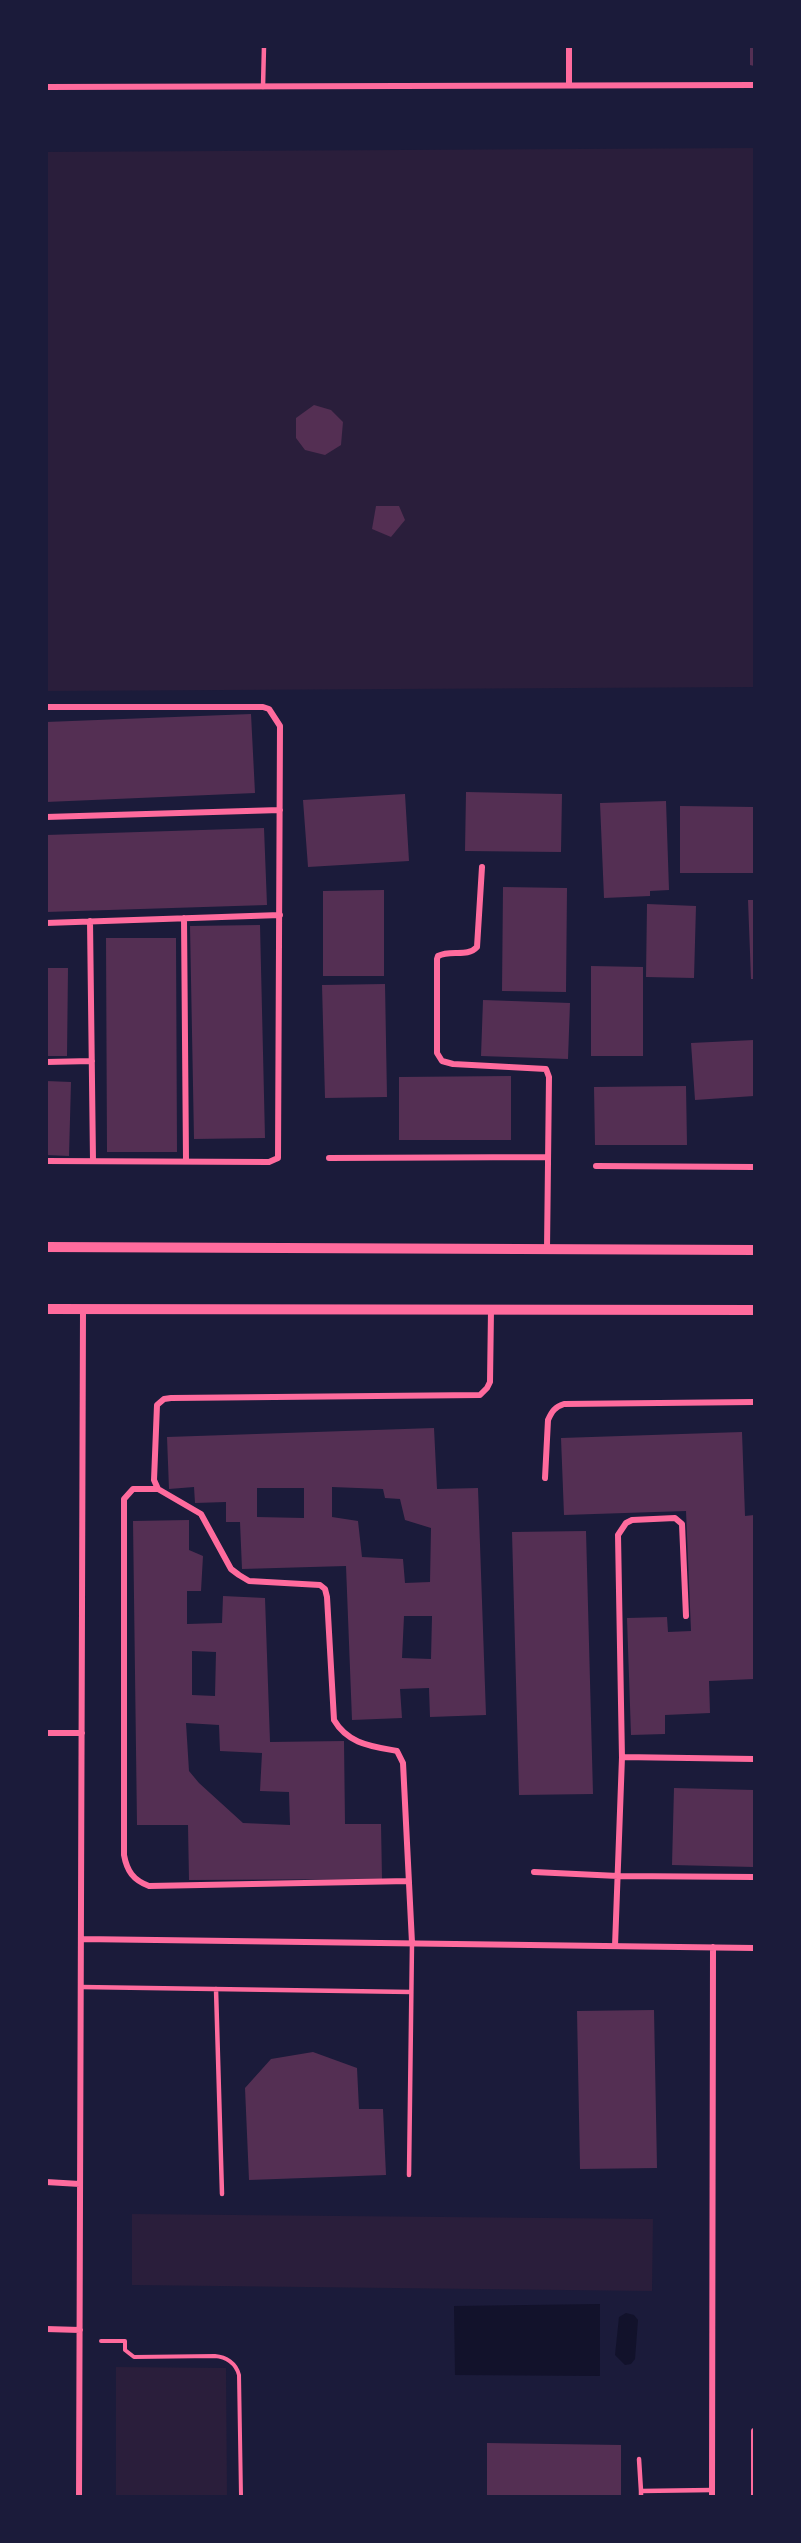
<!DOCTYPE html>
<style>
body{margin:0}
#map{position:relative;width:801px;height:2543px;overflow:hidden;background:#1b1b3a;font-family:Roboto,sans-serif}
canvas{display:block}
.frame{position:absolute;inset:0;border:48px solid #1b1b3a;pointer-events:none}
</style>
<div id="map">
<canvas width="801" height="2543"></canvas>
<div class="frame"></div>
</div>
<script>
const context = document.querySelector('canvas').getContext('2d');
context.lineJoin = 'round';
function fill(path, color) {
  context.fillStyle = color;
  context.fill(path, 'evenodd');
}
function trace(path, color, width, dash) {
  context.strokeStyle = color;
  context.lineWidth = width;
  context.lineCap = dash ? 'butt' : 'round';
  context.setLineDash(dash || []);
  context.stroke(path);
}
fill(new Path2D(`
 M754,148V687L47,691L46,152Z
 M132,2214L653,2219L652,2291L132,2285Z
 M116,2367L226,2368L227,2496H116Z`), '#2a1e3b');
fill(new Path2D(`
 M600,2304V2376L455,2375L454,2306Z
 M626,2313L634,2315L638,2320L635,2359L631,2364L625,2365L615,2355L619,2317Z`), '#12122b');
fill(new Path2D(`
 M750,46H754V66L750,65Z
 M314,405L331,410L343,422L341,445L325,455L305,450L296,438V418Z
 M376,506H399L405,520L391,537L372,529Z
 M251,714L255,793L46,802V722Z
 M466,792L562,794L561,852L465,851Z
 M405,794L409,861L308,867L303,800Z
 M666,801L669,890L650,891V896L604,898L600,803Z
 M680,806L754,807V873H680Z
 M264,828L267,905L46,912V835Z
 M503,887L567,888L566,992L502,991Z
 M384,890V976H323V891Z
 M748,900H754V979H751Z
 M647,904L696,906L694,978L646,977Z
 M260,925L265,1138L194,1139L190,926Z
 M106,938H176L177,1152H107Z
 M591,966L643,967V1056H591Z
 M46,968H68L67,1056H46Z
 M385,984L387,1097L325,1098L322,985Z
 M483,1000L570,1003L568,1059L481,1056Z
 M754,1040V1096L695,1100L691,1043Z
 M511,1076V1140H399V1077Z
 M46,1081L71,1082L69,1156L46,1155Z
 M686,1086L687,1145H595L594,1087Z
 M434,1428L437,1489L478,1488L486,1715L430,1717L429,1688L400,1689L402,1718L352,1720L346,1566L242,1569L240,1522H226V1502L195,1503L194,1487L169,1489L167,1437ZM332,1487L383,1489L385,1498L400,1499L405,1520L431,1528L430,1582L405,1583L403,1559L362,1557L358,1521L332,1517ZM257,1488H304V1518L257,1517ZM404,1616H432L431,1659L402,1658Z
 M742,1432L745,1516L754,1515V1679L709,1681L710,1713L665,1715V1734L631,1735L627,1618L667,1617L668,1632L691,1631L686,1511L564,1515L561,1438Z
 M189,1520V1550L203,1556L201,1591H187V1624L222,1623L223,1596L265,1598L270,1742L344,1741L345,1824H381L382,1879L189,1880L188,1825H137L133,1521ZM192,1651L216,1652L215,1696L192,1695ZM186,1723L219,1725L220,1751L262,1753L260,1791L289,1792L290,1825L243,1823L199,1783L189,1771Z
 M586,1531L593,1794L519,1795L512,1532Z
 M674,1788L754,1790V1867L672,1865Z
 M654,2010L657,2168L580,2169L577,2011Z
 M313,2052L357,2068L359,2109H383L386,2175L249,2180L245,2088L271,2059Z
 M487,2443L621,2445V2496H487Z`), '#542f53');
trace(new Path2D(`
 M101,2341H125V2350L134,2357L215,2356C226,2357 236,2363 239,2375L241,2496`), '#ff6b9d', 4);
trace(new Path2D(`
 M263,87L264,46
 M81,1987L411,1992
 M216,1989L222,2194
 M409,2175L412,1943
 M639,2459L641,2491
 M641,2496V2491L712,2490`), '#ff6b9d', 4.5);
trace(new Path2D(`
 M569,85V46
 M46,87L754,85
 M46,707H263L269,709L280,726L278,1158L269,1162L46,1161
 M46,817L280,810
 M482,867L477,947C467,958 451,949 438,956L437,959V1053L442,1061L453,1064L546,1069L549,1077L547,1249
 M184,918L186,1160
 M90,921L93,1161
 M46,923L280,915
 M46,1062L92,1061
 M329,1158L547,1157
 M596,1166L754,1167
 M545,1478L548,1420C552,1411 555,1407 564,1404L754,1402
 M158,1489H133L124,1499V1855C127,1871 133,1880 149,1886L409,1881
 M46,1733H82
 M622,1759L618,1535L626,1523L632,1520L675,1518L682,1524L686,1616
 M534,1872L618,1876L754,1877
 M81,1939L754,1948
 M412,1943L403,1763L397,1751C371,1746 348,1744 334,1720L327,1597L325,1589L320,1585L249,1581L239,1575L231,1569L201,1514L158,1489L154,1480L157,1405L164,1399L171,1398L480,1395L487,1388L490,1382L491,1310
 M615,1946L622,1757L754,1759
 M46,2182L80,2184
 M46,2329L80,2330
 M79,2496L83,1309
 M712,2496L713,1947
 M754,2496V2431`), '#ff6b9d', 6);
trace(new Path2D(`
 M46,1247L754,1250
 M46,1309L754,1310`), '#ff6b9d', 10);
</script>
